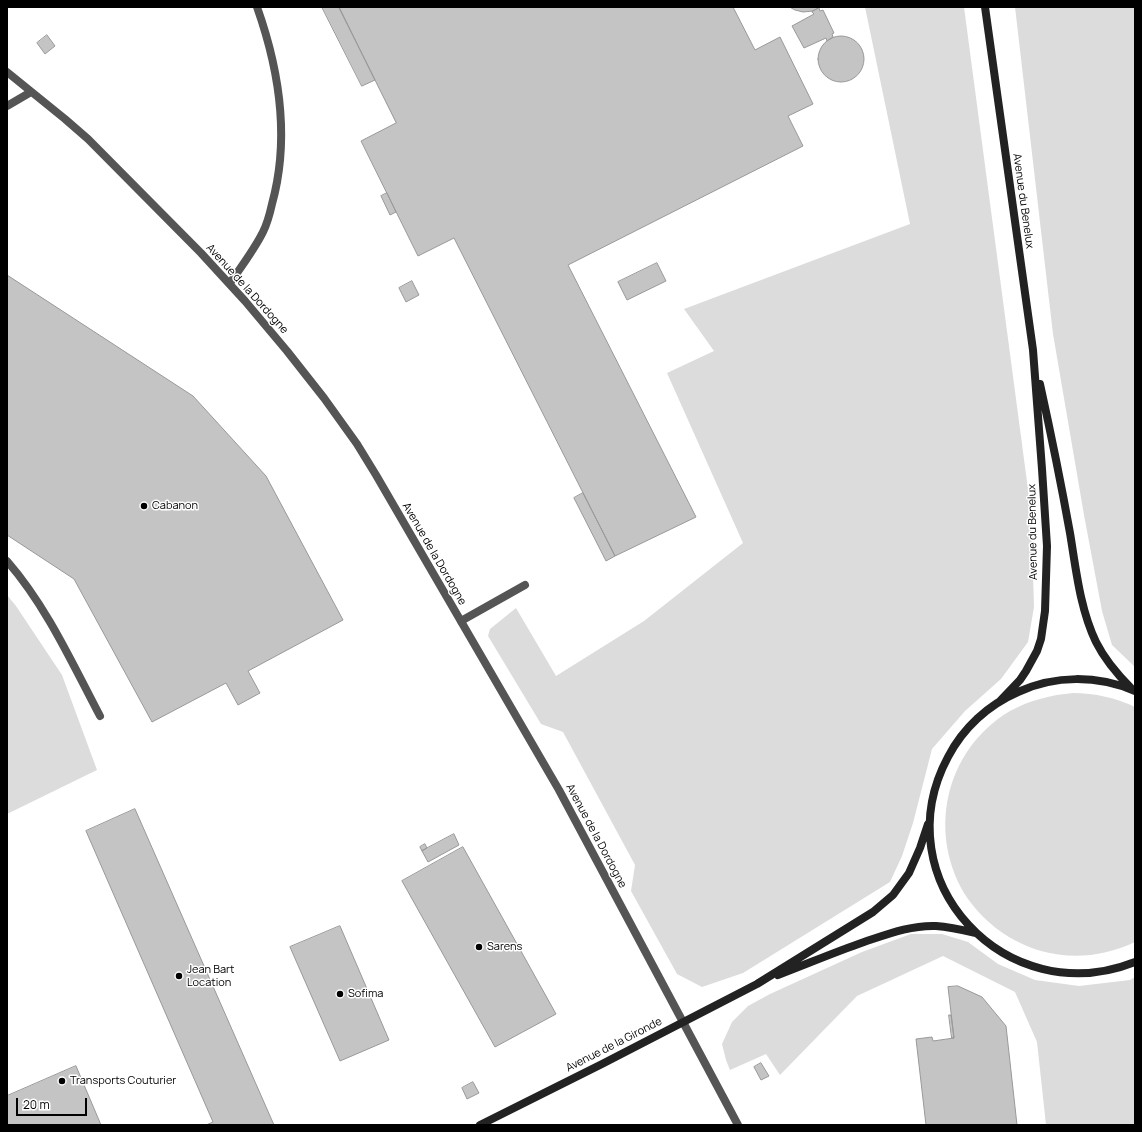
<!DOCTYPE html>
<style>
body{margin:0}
#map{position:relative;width:1142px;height:1132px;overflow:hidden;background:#fff;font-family:Manrope,sans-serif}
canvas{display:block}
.frame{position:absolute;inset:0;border:8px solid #000;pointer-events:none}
.scale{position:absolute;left:16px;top:1098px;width:71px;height:18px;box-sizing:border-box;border:2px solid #000;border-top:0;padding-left:5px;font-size:12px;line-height:14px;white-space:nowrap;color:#000;-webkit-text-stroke:3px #fff;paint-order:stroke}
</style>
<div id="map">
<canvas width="1142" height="1132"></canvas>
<div class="frame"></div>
<div class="scale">20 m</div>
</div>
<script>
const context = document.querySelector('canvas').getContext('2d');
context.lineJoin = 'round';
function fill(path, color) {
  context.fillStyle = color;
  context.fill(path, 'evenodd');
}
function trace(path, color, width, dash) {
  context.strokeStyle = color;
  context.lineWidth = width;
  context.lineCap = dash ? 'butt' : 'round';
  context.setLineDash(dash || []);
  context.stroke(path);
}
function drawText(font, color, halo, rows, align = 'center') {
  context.font = font + ' Manrope,sans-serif';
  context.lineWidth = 3;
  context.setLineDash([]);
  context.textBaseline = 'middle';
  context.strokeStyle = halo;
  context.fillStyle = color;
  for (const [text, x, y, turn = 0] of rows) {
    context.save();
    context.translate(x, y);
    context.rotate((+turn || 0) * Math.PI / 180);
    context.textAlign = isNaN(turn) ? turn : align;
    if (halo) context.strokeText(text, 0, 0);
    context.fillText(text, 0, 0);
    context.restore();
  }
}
fill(new Path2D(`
 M865,7H964L1031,512L1034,607L1028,642L1001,679L965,711L932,749L913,823L902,856L890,882L743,973L702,987L677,974L631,891L635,865L563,732L541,724L488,636L490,629L516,608L556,676L644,621L743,543L667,373L714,351L684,309L910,224Z
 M1015,7H1135V667L1112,645L1102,611L1084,515L1053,334Z
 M7,595L16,606L62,675L97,770L7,814Z
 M1073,693C1095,693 1116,698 1135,707V942C1105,956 1073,960 1041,951C1011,942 986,924 968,899C926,836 944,750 1010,711C1030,700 1051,695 1073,693Z
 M911,934H942L968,942L998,964L1035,980L1079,986L1130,980L1135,977V1125H1046L1037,1042L1015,992L943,956L857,996L780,1075L766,1054L730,1070L726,1060L722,1044L732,1022L748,1006L770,994L862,952Z`), '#dcdcdc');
const building = new Path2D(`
 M322,7H339L375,80L362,86Z
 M339,7H733L755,50L780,37L813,104L788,116L803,146L568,265L696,517L615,556L454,238L418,256L361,141L396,123Z
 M790,7H820L813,11L803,12L795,10Z
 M819,8L820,11L823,10L834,33L832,34L833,37L827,41L826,38L804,48L792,26L814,14L812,12Z
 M47,35L55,46L45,54L37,43Z
 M818 59a23 23 0 1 1 46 0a23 23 0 1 1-46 0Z
 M387,193L396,212L390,215L381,196Z
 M657,263L666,281L627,300L618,282Z
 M7,275L193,396L266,476L343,620L248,671L260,693L238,705L226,683L152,722L74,579L7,535Z
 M412,281L419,295L406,302L399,288Z
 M583,493L615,556L606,561L574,498Z
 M135,809L274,1125H206L213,1122L86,831Z
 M454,834L459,845L428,862L422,851Z
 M425,844L427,848L422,851L420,847Z
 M463,847L556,1014L495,1047L402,881Z
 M340,926L389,1040L340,1061L290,947Z
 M958,986L982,997L1006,1026L1017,1125H926L916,1039L932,1037L933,1041L954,1038L948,987Z
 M949,1015H951L954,1038H952Z
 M761,1063L769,1076L761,1080L754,1067Z
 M76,1066L101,1125H7V1096Z
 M473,1082L479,1093L467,1099L462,1088Z`);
fill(building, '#c4c4c4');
trace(building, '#999', 1);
trace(new Path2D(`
 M230,283C241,267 254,250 263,232C267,224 270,213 272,204C290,139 279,69 257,7
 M7,561C47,607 72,663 100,716
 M461,621L525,585`), '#555', 8);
trace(new Path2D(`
 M7,72L65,119L88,139L201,253L245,301L287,351L324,398L357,444L376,475L559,790L738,1125
 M7,106L31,92`), '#555', 8);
trace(new Path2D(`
 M985,7L1033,350L1042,469L1047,546L1045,611L1041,639L1037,651L1026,671L1020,680L1000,701
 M1040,384C1051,434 1061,483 1070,533C1076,569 1080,609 1096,642C1105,660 1117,674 1131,688
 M1135,691C1097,675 1055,675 1018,692C988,705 963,728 948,757C882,880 1006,1013 1135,962
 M778,975C807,964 835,952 864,942C888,934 911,925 936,926C950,927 963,930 976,933
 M480,1125L602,1064L757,984L873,912L893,895L909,873L920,848L928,824`), '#222', 8);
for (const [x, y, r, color] of [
 [144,506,4,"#000"],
 [479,947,4,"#000"],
 [179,976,4,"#000"],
 [340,994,4,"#000"],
 [62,1081,4,"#000"]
]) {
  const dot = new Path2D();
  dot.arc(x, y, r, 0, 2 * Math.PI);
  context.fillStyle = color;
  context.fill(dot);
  trace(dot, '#fff', 1.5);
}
drawText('11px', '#000', '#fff', [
 ["Avenue du Benelux",1023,201,82],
 ["Avenue de la Dordogne",247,289,48],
 ["Avenue du Benelux",1033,532,-91],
 ["Avenue de la Dordogne",434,554,60],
 ["Avenue de la Dordogne",596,836,62],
 ["Avenue de la Gironde",614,1045,-27]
]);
drawText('11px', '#000', '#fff', [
 ["Cabanon",152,506],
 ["Sarens",487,947],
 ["Jean Bart",187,970],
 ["Location",187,983],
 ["Sofima",348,994],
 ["Transports Couturier",70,1081]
], 'left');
</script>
